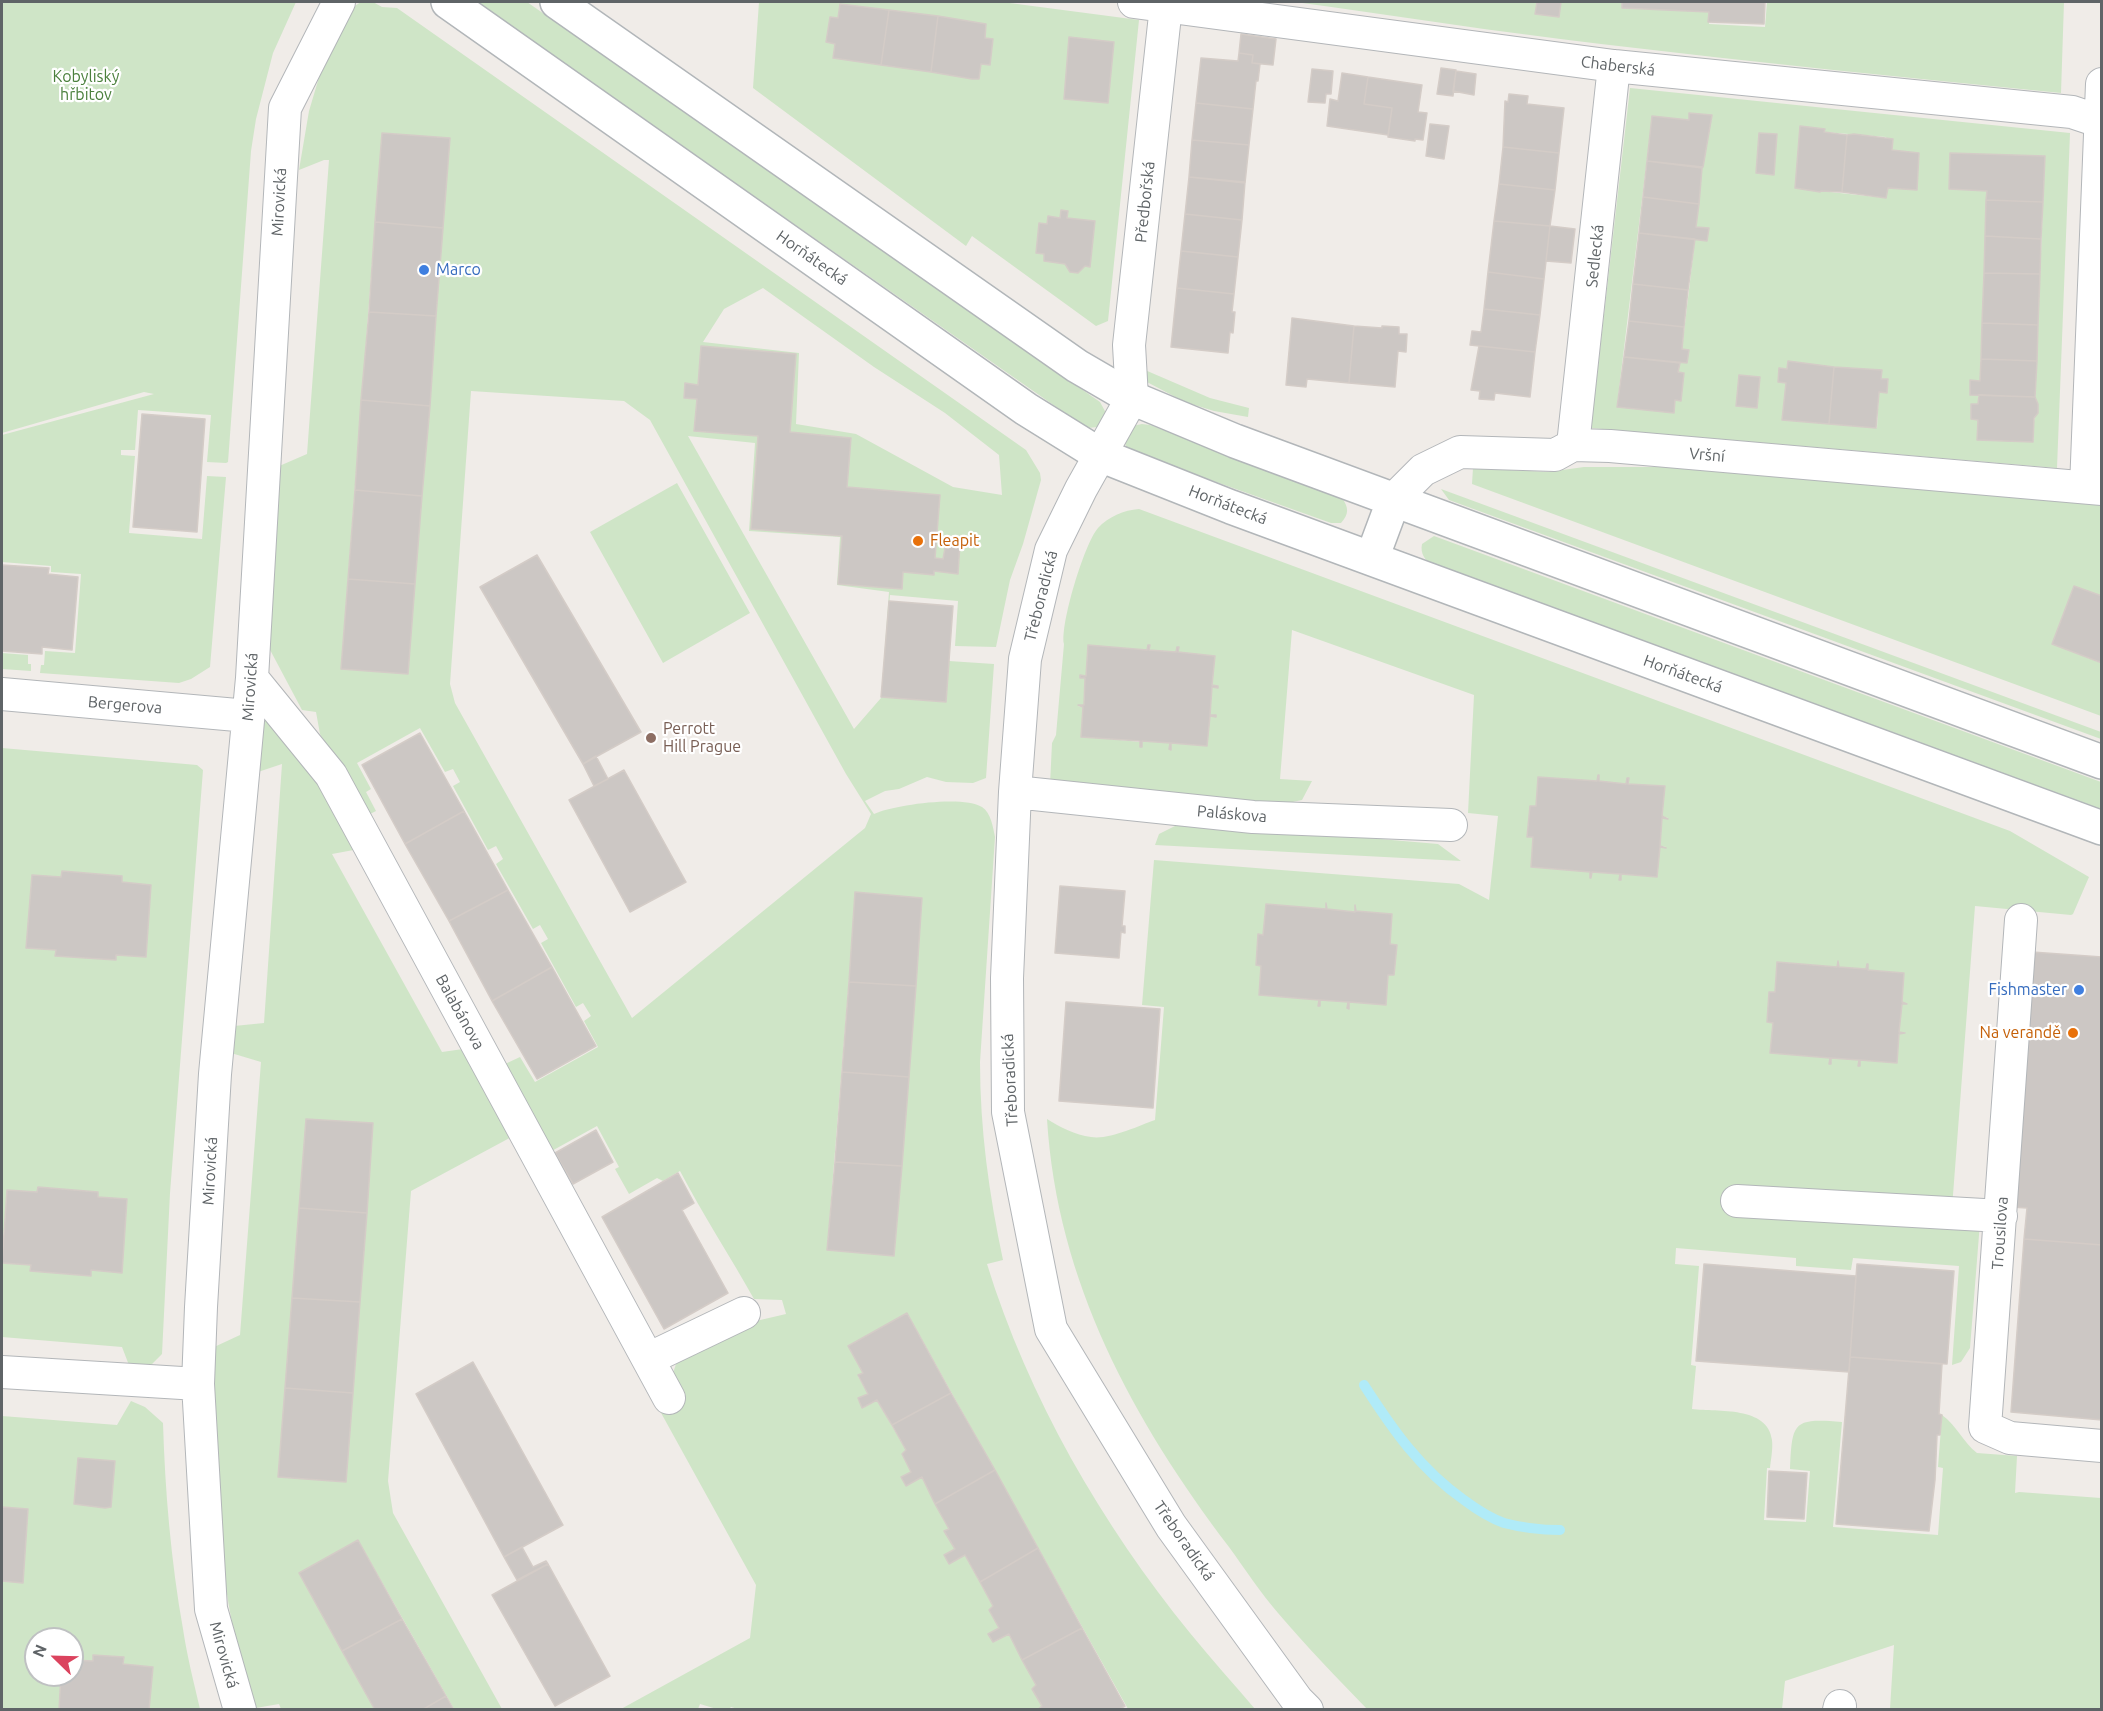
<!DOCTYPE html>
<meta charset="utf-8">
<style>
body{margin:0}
#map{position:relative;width:2103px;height:1711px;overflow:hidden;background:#f0ece8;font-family:Ubuntu,sans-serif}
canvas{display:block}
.frame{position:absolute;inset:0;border:3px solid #5f6467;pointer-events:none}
.north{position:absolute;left:24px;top:1627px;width:60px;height:60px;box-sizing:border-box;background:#fff;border:2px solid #bfc1c2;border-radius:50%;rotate:293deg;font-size:16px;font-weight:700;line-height:24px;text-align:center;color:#5f6467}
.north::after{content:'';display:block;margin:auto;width:21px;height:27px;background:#db435e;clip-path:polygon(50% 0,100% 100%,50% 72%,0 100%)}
</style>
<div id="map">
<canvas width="2103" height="1711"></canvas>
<div class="frame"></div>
<div class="north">N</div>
</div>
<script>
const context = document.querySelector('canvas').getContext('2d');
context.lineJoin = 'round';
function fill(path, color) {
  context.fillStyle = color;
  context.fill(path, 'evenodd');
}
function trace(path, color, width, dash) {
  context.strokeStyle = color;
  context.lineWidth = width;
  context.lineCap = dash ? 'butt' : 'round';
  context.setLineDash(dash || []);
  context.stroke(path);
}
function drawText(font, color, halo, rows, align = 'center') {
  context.font = font + ' Ubuntu,sans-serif';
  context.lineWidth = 4.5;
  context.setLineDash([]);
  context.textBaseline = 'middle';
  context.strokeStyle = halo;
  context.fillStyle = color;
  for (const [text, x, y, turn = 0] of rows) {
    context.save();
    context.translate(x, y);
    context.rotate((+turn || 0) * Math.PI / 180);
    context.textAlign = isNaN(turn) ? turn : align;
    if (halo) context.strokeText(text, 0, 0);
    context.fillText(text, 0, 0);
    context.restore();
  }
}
fill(new Path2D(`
 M2,2H296L273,53L256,119L251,151L228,462L226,463L207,462L211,415L138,410L135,450H121V455L135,456L129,533L202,539L207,476L226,477L210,667L191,679L179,683L40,673L41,665H44L45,651L75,653L81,574L51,572V566L2,562V435L154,394L144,392L2,433Z
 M361,2H373L382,7L397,8L1026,450L1040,473L1041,480L1023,544L1010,580L996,647L955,646L958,601L890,595L882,697L945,702L949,661L994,664L986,778L973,783L946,782L927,777L899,789L885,791L865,801L874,814C893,805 963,795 982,807C991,813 993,827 995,837L980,1062C980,1129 989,1194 1003,1260L987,1264C1028,1397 1102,1525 1190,1633C1211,1659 1234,1684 1255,1709H1128L907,1313L849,1346L863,1373L858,1376L868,1394L858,1399L863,1408L877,1400L906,1450L902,1454L911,1472L902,1477L906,1485L922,1477L949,1529L945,1531L955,1549L949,1564L965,1555L993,1606L999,1628L989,1635L994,1642L1009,1634L1036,1685L1033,1689L1042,1706L1037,1710H741L731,1707L729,1709L720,1710L700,1704L698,1709H621L750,1638L756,1585L660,1411L683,1398L673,1373L676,1364L681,1360L756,1321L786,1314L782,1300L754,1299C730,1256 703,1215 680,1171L663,1181L657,1178L629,1194L615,1169L619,1167L597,1126L548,1153L505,1064L520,1057L535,1082L598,1047L584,1021L591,1016L583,1003L576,1007L541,943L548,939L540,925L533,929L496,864L503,859L496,846L488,850L453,786L460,782L453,769L445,772L420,728L357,763L371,789L366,792L376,811L366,816L320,734L316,712L302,710L268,646L277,467L307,454L329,160H324L299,170L309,111L323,64L353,7ZM382,133L450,138L415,584L341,668ZM763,288L874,367L945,413L999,455L1002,495L953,487L856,434L796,424L799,353L703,342L724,309ZM701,346L796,354L790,432L851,438L847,487L940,495L935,558L943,559L947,538L953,536L958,538L960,542L958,573L934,571V575L903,572L902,589L839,584L842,536L751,529L758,436L694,431L697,399L684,398L685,384L698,385ZM471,391L624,401L650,420L846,774L871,814L865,828L632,1018L455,703L450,684ZM688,436L755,443L749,531L840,537L837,585L889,592L881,698L854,729ZM856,892L922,898L894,1256L827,1250Z
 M476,2H527L1100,402L1106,413L1098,427L1087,428L1082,425Z
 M759,2H1002L1139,20L1108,321L1096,326L972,236L966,246L753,88Z
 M1295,2H1622V8L1709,12V24L1765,27L1767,2H2064L2061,93C1908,78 1754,62 1601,44C1498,32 1397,16 1295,2Z
 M1630,88L2070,133L2057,468L1591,428ZM1690,113L1712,116L1702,168L1696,227L1709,228L1695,239L1682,349L1689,350L1687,363H1680L1678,372L1684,373L1681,400H1675L1674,413L1617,406L1652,117L1689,120ZM1800,126L1824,129V132L1886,137L1892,150L1919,153L1917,190L1888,188L1886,198L1821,191L1820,192L1795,188ZM1759,133L1777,134L1756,173ZM1950,153L2045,156L2035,399C2041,409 2035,413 2034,422C2034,428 2034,435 2033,442L1978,440V420L1971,419V404H1978L1979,395H1970V380L1980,381L1987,191L1949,189ZM1788,361L1834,367L1881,370V379L1888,380L1887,392H1879L1877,428L1783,420L1786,383L1778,382L1779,369H1787ZM1739,375L1760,377L1757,408L1736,406Z
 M1138,367L1210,398L1249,408L1248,417L1214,411L1185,402L1145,381Z
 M1142,424L1150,425L1342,498C1349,508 1349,514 1341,523H1331L1135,453L1127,448L1124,441L1132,426Z
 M1584,467H1686L2101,503V596L2074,586L2052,644L2101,663V716L1472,484L1473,468L1548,472Z
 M677,483L750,613L663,663L590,532Z
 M1441,489L2101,732V739L1449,500Z
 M1139,509L2010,831L2089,877L2073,914L2071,915L1975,906L1952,1208L1981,1210L1970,1348L1961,1362L1952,1365L1959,1266L1853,1258L1851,1270L1796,1266V1258L1676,1248L1675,1264L1699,1266L1691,1365L1696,1366L1692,1409C1718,1412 1768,1406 1772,1440C1773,1449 1771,1459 1770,1468H1767L1764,1520L1806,1522L1810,1471L1790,1469C1792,1422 1793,1418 1842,1422L1833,1527L1938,1535L1943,1468L1938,1467L1942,1415C1957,1426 1963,1442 1977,1453L2017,1456L2015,1493L2019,1492L2101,1498V1709H1890L1894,1645L1785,1681L1782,1709H1367C1337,1678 1306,1646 1278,1613C1260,1592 1245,1569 1229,1547C1133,1420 1057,1282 1047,1119C1060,1127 1075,1135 1091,1137C1109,1140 1138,1126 1155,1120L1164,1007L1142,1005L1154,860L1459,884L1489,900L1498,816L1468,813L1474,695L1292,630L1280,779L1312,781L1302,800L1278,805L1050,785L1052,743L1056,735L1064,644C1060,625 1084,544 1098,528C1108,517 1124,510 1139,509ZM1148,645H1150L1149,650L1176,652L1179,647L1178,652L1215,656L1212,685L1218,686L1212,687L1210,715H1216L1210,716L1207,746L1171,743L1170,750V743L1142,741L1140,747V742L1081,736L1083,707L1078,706L1084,705L1085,678L1080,677V675L1086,676L1089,646L1147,650ZM1598,775H1599V781L1626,784L1628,778V784L1664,787L1662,816L1668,818H1662L1660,846L1666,847H1660L1657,877L1621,874L1620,880V874L1592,872L1591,878L1590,872L1531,867L1533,837L1527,836L1530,806H1536L1538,777L1597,781ZM1327,903V909L1355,912L1356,905V911L1392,915L1390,944L1397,945L1394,975H1388L1385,1005L1349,1002V1008H1347L1348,1002L1320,1000V1006L1318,1005L1319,1000L1259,995L1261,966L1256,965L1258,934L1263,935L1326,909ZM1839,961V967L1866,969L1868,964V970L1904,973L1902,1002L1907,1004H1902L1899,1032L1905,1033L1899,1034L1897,1063L1860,1060L1858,1066L1859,1060L1831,1058L1829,1064L1830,1058L1770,1053L1773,1023L1767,1022L1769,992H1775L1778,962L1837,967Z
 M1434,536L2101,782V810L1433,566C1425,560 1420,554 1422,544Z
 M2,653L28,655V664H31V671L2,669Z
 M269,705L359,849L332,854L442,1052L470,1048L517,1134L411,1191L388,1481L393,1513L502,1709H454L358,1540L299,1573L375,1709H281L279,1704L250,1709C240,1662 229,1615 223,1566C215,1494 214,1421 212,1348L240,1335L261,1062L231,1053L234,1026L264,1023L282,764L252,774L258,713ZM306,1119L373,1124L345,1482L278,1477Z
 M2,748L197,765L203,770L170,1193L162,1354L149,1367L132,1373L122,1347L2,1337V1263L31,1265V1271L90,1276L91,1270L121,1272L127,1199L98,1197V1192L38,1187L37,1192L7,1190L2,1257ZM62,872L122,876V882L151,885L146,957L116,955L115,960L56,956V950L26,948L32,875L61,877Z
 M1183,822L1438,844L1461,861L1155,845L1159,834Z
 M131,1401L145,1407L163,1423C165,1491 171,1561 183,1629C187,1656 194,1683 200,1709H149L153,1667L123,1664L124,1657L93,1661L72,1660V1639H36V1675H61L59,1709H2V1581L23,1582L28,1509L2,1507V1416L117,1425ZM78,1458L105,1508L74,1503Z`), '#cfe5c7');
trace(new Path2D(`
 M1364,1385C1393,1430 1420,1469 1464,1500C1476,1509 1490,1518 1504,1523C1523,1528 1541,1530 1560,1530`), '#b0ebf8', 10);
const building = new Path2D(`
 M1537,2H1561L1559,17L1535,14Z
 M1622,2H1765L1764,24L1708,22L1709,12L1622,8Z
 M840,4L889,10L881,65L833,58L835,44L826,42L830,17L838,18Z
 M889,10L938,16L931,72L881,65Z
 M938,16L986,24L985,38L993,39L990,65L981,64L979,79H972L931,72Z
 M1241,34L1276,39L1273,65L1252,63L1253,55L1239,53Z
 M1069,37L1114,42L1108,103L1064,99Z
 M1239,53L1253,55L1252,63L1260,64L1258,81H1256L1253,109L1196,103L1201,58L1238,61Z
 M1441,68L1456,70L1453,96L1437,94Z
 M1312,69L1333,71L1331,94H1326L1325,103L1308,102Z
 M1456,71L1476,74L1474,95L1453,91Z
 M1342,73L1368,77L1364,104L1392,108L1388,135L1327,126L1330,99L1338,101Z
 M1368,77L1422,85L1418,112L1427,113L1423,140L1415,139V141L1388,137L1392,108L1364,104Z
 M1509,94L1528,96L1527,104L1564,108L1559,153L1503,147L1505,101L1508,102Z
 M1196,103L1253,109L1249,145L1192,140Z
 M1689,113L1712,115L1703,167L1647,161L1652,116L1689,120Z
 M1430,124L1449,126L1444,159L1426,156Z
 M1800,126L1825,129L1824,132L1847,135L1842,192L1821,191L1820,192L1795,188Z
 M382,133L450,138L443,228L375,222Z
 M1759,133L1777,134L1774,175L1756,173Z
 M1854,134L1893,139L1892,150L1919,153L1917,190L1888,188L1886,198L1842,192L1847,135Z
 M1192,140L1249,145L1245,183L1189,177Z
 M1503,147L1559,153L1555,190L1499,184Z
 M1950,153L2045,156L2043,202L1986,200L1987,191L1949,189Z
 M1647,161L1702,168L1699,204L1643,197Z
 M1189,177L1245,182L1242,220L1185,214Z
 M1499,184L1555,190L1550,226L1494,221Z
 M1643,197L1699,204L1696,227L1709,228L1707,241L1639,233Z
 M1986,200L2043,202L2041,239L1985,236Z
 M1061,210L1068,211L1067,218L1095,221L1090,267L1085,266L1078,273L1070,272L1065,264L1044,261V254L1036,253L1039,223L1047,224L1048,216L1060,218Z
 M1185,214L1242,220L1238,257L1181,251Z
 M1494,221L1550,226L1544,279L1488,272Z
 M375,222L443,228L436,316L369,312Z
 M1550,226L1575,229L1571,263L1546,261Z
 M1639,233L1695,239L1688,290L1633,284Z
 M1985,236L2041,239L2040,274L1984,273Z
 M1181,251L1238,257L1234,294L1177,288Z
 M1488,272L1544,279L1540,315L1484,309Z
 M1984,273L2040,274L2038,325L1982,323Z
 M1633,284L1688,290L1684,327L1629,321Z
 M1177,288L1234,294L1232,312H1235L1233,333L1230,332L1228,353L1171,347Z
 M1484,309L1540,315L1535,352L1470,345L1472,331L1481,332Z
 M369,312L436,316L430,406L361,400Z
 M1292,318L1354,326L1349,383L1307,379L1306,387L1286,385Z
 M1629,321L1684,327L1682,349L1689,350L1687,363L1624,357Z
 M1982,323L2038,325L2037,361L1981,359Z
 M1354,326L1382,328V326L1399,327V334H1407L1406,352L1398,351L1395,387L1349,383Z
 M701,346L796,354L790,432L851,438L847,487L940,495L935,558L943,559L947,538L953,536L958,538L960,542L958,574L934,571V575L903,572L902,589L838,584L842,536L751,529L758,436L694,431L697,399L684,398L685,383L698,385Z
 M1479,346L1535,352L1530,397L1495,393L1494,400L1479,399L1480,391L1471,390Z
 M1624,357L1680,363L1678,372L1684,373L1681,401L1675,400L1674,413L1617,407Z
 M1981,359L2037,361L2035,397L1970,395V380L1980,381Z
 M1788,361L1834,367L1829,424L1782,420L1786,383L1778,382L1779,368L1787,369Z
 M1834,367L1882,370L1881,379H1888L1887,393L1879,392L1876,428L1829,424Z
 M1739,375L1760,377L1757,408L1736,406Z
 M1979,395L2035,397L2038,404V413L2034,418L2033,442L1977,440L1978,420L1971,419V404H1978Z
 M361,400L430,406L422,496L355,490Z
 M142,414L205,419L197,532L133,527Z
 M355,490L422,496L415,584L348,579Z
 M537,555L641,732L583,764L480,587Z
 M2,565L49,568L48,574L78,577L72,650L42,647V654L2,651Z
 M348,579L415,584L408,674L341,669Z
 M2074,586L2102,596V663L2052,644Z
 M889,601L953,606L946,702L881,697Z
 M1088,645L1147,650L1148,645H1150L1149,650L1176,652L1177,647H1179L1178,652L1215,656L1212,685L1218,686V688L1212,687L1210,715H1216V717L1210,716L1207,746L1171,743V750L1169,749L1170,743L1142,741V747H1140V741L1081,737L1083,707L1078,705H1084L1085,678H1080V675L1086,676Z
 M420,733L464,811L405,844L362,765Z
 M596,756L608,779L594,786L583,764Z
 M624,770L686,882L630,912L569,800Z
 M1598,775H1599V781L1626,784L1627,778H1629L1628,784L1665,786L1662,816L1668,819L1662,818L1660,846L1666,848L1660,847L1657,877L1621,874V880H1619L1620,874L1592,872L1591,878H1590V872L1531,867L1533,837H1527L1530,806H1536L1538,777L1597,781Z
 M464,811L508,890L449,921L405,844Z
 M62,871L122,876V882L151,885L146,957L116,955V960L55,956L56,950L26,948L32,875L61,877Z
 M1060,886L1125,891L1122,926H1125V933L1121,932L1119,958L1055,953Z
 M508,890L552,967L492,1001L449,921Z
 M855,892L922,898L916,986L849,982Z
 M1326,903L1327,909L1355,912V905L1356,911L1392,914L1390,944L1397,945L1394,975H1388L1386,1005L1349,1002V1009L1347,1008L1348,1002L1320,1000V1006H1318L1319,1000L1259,995L1261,966L1256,965L1258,934L1263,935L1266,904L1326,909Z
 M2032,952L2102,957V1245L2024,1239L2027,1208L2011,1207Z
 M1838,961L1839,967L1866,969L1867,964H1868V970L1904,973L1902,1002L1907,1004H1902L1899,1032L1905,1033L1899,1034L1897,1063L1860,1060V1066H1858L1859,1060L1831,1058V1064H1829L1830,1058L1770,1053L1773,1023L1767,1022L1769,992H1775L1777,962L1837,967Z
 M552,967L596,1046L537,1079L492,1001Z
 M849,982L916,986L909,1077L842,1072Z
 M1066,1002L1160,1009L1153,1108L1059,1101Z
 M842,1072L909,1077L902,1166L835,1162Z
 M306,1119L373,1123L367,1213L299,1208Z
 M596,1130L613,1162L573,1184L555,1153Z
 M835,1162L902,1166L894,1256L827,1250Z
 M678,1173L694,1203L682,1210L728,1293L664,1329L602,1217Z
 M38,1187L98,1192V1197L127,1199L122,1273L91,1270V1276L30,1271L31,1265L2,1263L7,1190L37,1192Z
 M299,1208L367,1213L360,1302L292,1298Z
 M2024,1239L2102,1245V1420L2011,1412Z
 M1704,1264L1856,1276L1849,1372L1696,1361Z
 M1857,1264L1954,1271L1947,1364L1850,1357Z
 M292,1298L360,1302L353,1393L285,1388Z
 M907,1313L951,1393L892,1425L877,1400L862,1408L858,1398L868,1394L858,1375L863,1373L848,1346Z
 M1850,1357L1942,1364L1939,1414L1942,1415L1940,1435H1937L1935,1480L1929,1531L1836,1524Z
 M473,1362L563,1525L504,1557L416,1394Z
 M285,1388L353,1393L346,1482L278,1477Z
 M951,1393L995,1470L935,1504L922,1477L906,1486L901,1477L911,1472L902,1454L906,1450L892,1425Z
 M78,1458L115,1461L111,1507L105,1508L74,1504Z
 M995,1470L1038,1548L980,1582L965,1555L949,1564L944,1555L955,1549L944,1531L949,1529L935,1504Z
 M1769,1471L1807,1473L1804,1519L1767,1517Z
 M2,1507L28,1509L23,1583L2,1581Z
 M358,1540L402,1619L342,1651L299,1573Z
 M522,1547L533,1567L546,1561L548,1564L517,1580L504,1557Z
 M1038,1548L1082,1628L1022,1660L1009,1634L993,1642L988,1634L999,1628L989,1610L993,1606L980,1582Z
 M548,1564L610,1676L555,1706L492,1595Z
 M402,1619L446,1696L422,1710H375L342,1651Z
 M1082,1628L1125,1706L1118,1710H1037L1042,1706L1032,1689L1036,1685L1022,1660Z
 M93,1655L124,1657L123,1664L153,1667L149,1710H59L61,1675H72V1660L93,1661Z
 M446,1696L454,1710H422Z`);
fill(building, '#ccc7c4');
trace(building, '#d4ccc7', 1.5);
const minor = new Path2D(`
 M1134,2L1614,66L2072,112L2102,122
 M1166,6L1129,345L1132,398L1081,489L1051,550L1025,659L1015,792L1007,978L1008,1112L1051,1329L1171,1526L1297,1700L1307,1710
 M1573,445L1614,66
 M2086,487L2102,84
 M1394,499L1423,470L1460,452L1555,455L1573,445L1610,446L2102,489
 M252,678L331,775L669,1398
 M2,694L248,716
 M1015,792L1253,817L1451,825
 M2021,920L1985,1427L2010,1438L2102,1446
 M1737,1201L2001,1216
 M648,1359L744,1313
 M2,1372L198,1384
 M240,1710L211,1609L198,1384L201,1307L215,1074L252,678L285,108L339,2
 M1839,1710L1840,1706`);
const secondary = new Path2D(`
 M448,2L1026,409L1100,455L1231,507L2102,828
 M557,2L1077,366L1132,398L1235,441L2102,762
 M1372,558L1394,499`);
trace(minor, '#b3b6b9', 34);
trace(secondary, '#b2b6b9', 36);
trace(minor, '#fff', 32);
trace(secondary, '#fff', 33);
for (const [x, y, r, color] of [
 [424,270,6,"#3f7fe0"],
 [918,541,6,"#e8710a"],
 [651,738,6,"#8d6e63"],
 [2079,990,6,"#3f7fe0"],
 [2073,1033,6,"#e8710a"]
]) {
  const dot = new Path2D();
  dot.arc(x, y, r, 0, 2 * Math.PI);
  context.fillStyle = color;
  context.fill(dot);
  trace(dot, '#fff', 2);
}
drawText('16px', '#5f6467', '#fff', [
 ["Chaberská",1618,66,7],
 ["Mirovická",279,202,-87],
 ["Předbořská",1145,202,-84],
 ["Sedlecká",1595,256,-84],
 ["Horňátecká",812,258,35],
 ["Vršní",1707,455,5],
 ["Horňátecká",1228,505,21],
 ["Třeboradická",1041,596,-76],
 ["Horňátecká",1683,674,20],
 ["Mirovická",250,687,-86],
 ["Bergerova",125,705,5],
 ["Paláskova",1232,814,5],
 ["Balabánova",460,1012,61],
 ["Třeboradická",1010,1080,-93],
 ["Mirovická",210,1171,-87],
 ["Trousilova",2000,1233,-86],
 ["Třeboradická",1184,1541,55],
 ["Mirovická",224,1655,74]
]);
drawText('16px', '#4b803d', '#fff', [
 ["Kobyliský",86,77],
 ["hřbitov",86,95]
]);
drawText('16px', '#366cbe', '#fff', [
 ["Marco",436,270],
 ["Fishmaster",2067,990,"right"]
], 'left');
drawText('16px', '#c56008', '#fff', [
 ["Fleapit",930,541],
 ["Na verandě",2061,1033,"right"]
], 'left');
drawText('16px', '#785e54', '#fff', [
 ["Perrott",663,729],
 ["Hill Prague",663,747]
], 'left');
</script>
